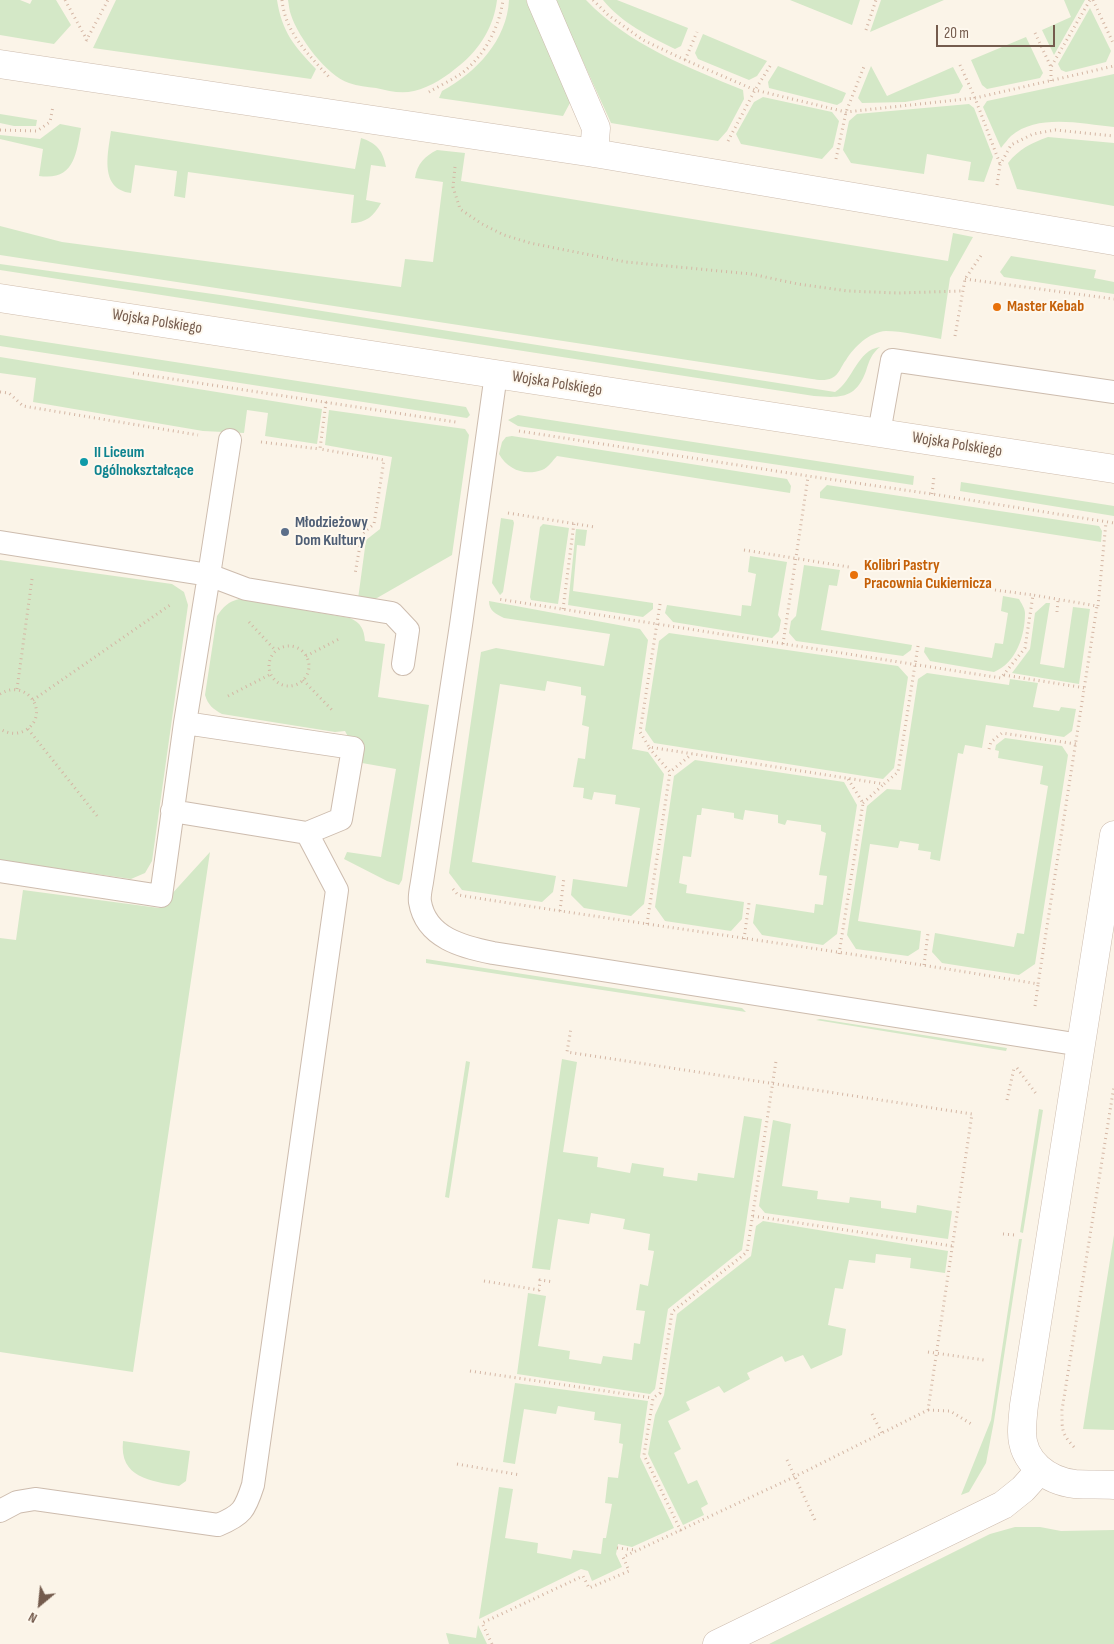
<!DOCTYPE html>
<meta charset="utf-8">
<style>
body{margin:0}
#map{position:relative;width:1114px;height:1644px;overflow:hidden;background:#fbf4e8;font-family:"Sofia Sans Condensed",sans-serif}
canvas{display:block}
.north{position:absolute;left:15px;top:1579px;width:50px;height:50px;-webkit-text-stroke:4px #fef8ee;paint-order:stroke;rotate:208deg;font-size:14px;font-weight:700;line-height:20px;text-align:center;color:#745b4d}
.north::after{content:'';display:block;margin:auto;width:18px;height:22px;background:#745b4d;clip-path:polygon(50% 0,100% 100%,50% 72%,0 100%)}
.scale{position:absolute;left:936px;top:25px;width:119px;height:22px;box-sizing:border-box;border:2px solid #745b4d;border-top:0;padding-left:6px;font-size:15px;line-height:18px;white-space:nowrap;color:#745b4d;-webkit-text-stroke:4px #fef8ee;paint-order:stroke}
</style>
<div id="map">
<canvas width="1114" height="1644"></canvas>
<div class="north">N</div>
<div class="scale">20 m</div>
</div>
<script>
const context = document.querySelector('canvas').getContext('2d');
context.lineJoin = 'round';
function fill(path, color) {
  context.fillStyle = color;
  context.fill(path, 'evenodd');
}
function trace(path, color, width, dash) {
  context.strokeStyle = color;
  context.lineWidth = width;
  context.lineCap = dash ? 'butt' : 'round';
  context.setLineDash(dash || []);
  context.stroke(path);
}
function drawText(font, color, halo, rows, align = 'center') {
  context.font = font + ' "Sofia Sans Condensed",sans-serif';
  context.lineWidth = 4;
  context.setLineDash([]);
  context.textBaseline = 'middle';
  context.strokeStyle = halo;
  context.fillStyle = color;
  for (const [text, x, y, turn = 0] of rows) {
    context.save();
    context.translate(x, y);
    context.rotate((+turn || 0) * Math.PI / 180);
    context.textAlign = isNaN(turn) ? turn : align;
    if (halo) context.strokeText(text, 0, 0);
    context.fillText(text, 0, 0);
    context.restore();
  }
}
fill(new Path2D(`
 M0,0H20L30,4L32,0H56L71,25L54,44L0,35Z
 M116,0H277C282,32 294,46 316,69L311,79L93,48Z
 M288,0H497C494,26 480,49 460,65C447,76 431,87 414,91C401,94 389,91 376,88C367,87 358,86 349,83C327,76 298,37 291,15C289,10 289,5 288,0Z
 M509,0H526L571,101L563,116L439,98L442,91C476,73 507,40 509,0Z
 M555,0H586C629,45 687,67 743,90L744,99L727,131L718,141L611,123Z
 M603,0H617L688,28L681,46L675,49C648,36 622,23 603,0Z
 M790,0H860L852,25Z
 M881,0H944L870,32Z
 M1064,0H1085L1054,55L1042,30L1071,17Z
 M1090,8L1111,51L1106,62L1066,72L1061,70L1058,64Z
 M703,34L767,61L757,76L749,80L698,59L695,53Z
 M1026,37L1043,73L1040,78L987,89L982,85L971,60Z
 M778,66L846,93L842,102L837,105L769,88L768,82Z
 M871,66L887,96L953,67L963,86L959,93L905,102L862,103L858,98Z
 M1114,74V127C1082,124 1038,113 1011,136C1008,139 1004,144 1001,148L983,107L987,101Z
 M763,97L832,112L839,121L833,147L822,159L741,144L736,134L754,102Z
 M969,104L974,108L993,157L984,182L968,180L971,162L927,154L924,174L851,163L843,150L849,121L857,114Z
 M0,114L37,120L36,126H14L0,123Z
 M60,124L81,128C76,155 74,181 39,176L43,149L0,139V135L40,139Z
 M111,131L355,169L361,138C377,143 383,151 386,167L371,165L366,200L381,203C374,216 366,223 351,223L354,195L188,172L185,198L174,196L177,171L135,165L131,193C99,189 108,153 111,131Z
 M1048,137L1114,143V206L1017,189L1008,163C1019,149 1031,143 1048,137Z
 M437,150L465,153L461,181L948,261L953,233L973,237L950,278L941,339C925,336 901,331 886,331C869,332 854,347 846,360C841,366 839,375 832,378C826,381 818,380 812,379L0,255V226L62,242L401,287L405,259L433,262L443,182L415,178C417,164 425,156 437,150Z
 M1011,256L1096,270L1094,278L1114,282V294L1004,277L1000,272Z
 M0,264L227,296L835,392C853,381 857,350 880,347C872,353 869,361 866,371C856,399 840,398 814,396L0,270Z
 M0,335L466,407L470,415L467,418L0,346Z
 M0,357L322,409L317,444L265,436L268,413L247,410L244,433L203,431L33,402L36,378L0,373Z
 M329,410L465,429L469,435L452,555L370,602L358,599L366,540L380,529L392,457L325,445Z
 M518,415L914,476L913,485L518,426L508,420Z
 M512,436L787,479L791,486L790,493L557,456C553,460 548,468 542,470C525,476 508,470 499,454L502,442L506,437Z
 M961,482L1114,506V516L960,491Z
 M827,485L1099,526L1102,531L1101,542L820,498V492Z
 M501,518L513,520L514,523L503,592L500,595L492,583Z
 M543,524L569,528L558,604L531,600L530,597L540,527Z
 M576,529L587,530L585,546L577,545L573,591L653,603V609L643,617L568,605Z
 M750,556L787,562L778,615L781,620L779,631L772,638L673,622L665,613L667,605L741,616L742,605L751,606L756,574L748,572Z
 M0,560L172,584L184,592L188,605L152,861L145,873L131,879L0,860Z
 M804,565L840,570L837,586L829,585L821,630L912,645L911,650L903,656L796,641L789,633L791,621L796,616Z
 M1003,596L1019,599C1021,603 1025,608 1025,613C1025,636 1016,663 994,672L930,661L924,652L925,647L992,658L995,643L1003,644L1008,613L1001,611Z
 M239,599L350,618C361,623 364,629 365,641L385,644L378,697L429,705L402,880L399,885L387,881L344,859L347,852L381,857L396,769L362,763L345,731L335,732L222,714C213,709 208,705 205,695L217,616C224,606 228,602 239,599Z
 M489,601L640,629L648,640L632,749L648,752L664,774L644,904L631,916L584,908L571,895L573,879L627,887L640,808L615,804L616,795L594,792L592,800L583,798L584,788L573,787L578,758L585,759L589,727L582,725L586,696L581,695V687L547,681L545,691L500,684L472,862L556,876L553,892L542,902L462,890L449,873L481,652L496,648L604,666L610,634L504,618C496,614 489,611 489,601Z
 M1046,603H1050L1040,664L1064,668L1073,607L1090,609L1079,684L1012,673L1030,649L1035,613Z
 M669,633L898,666L908,677L894,768L883,779L654,743L645,730L659,641Z
 M927,673L1009,685L1010,679L1038,683L1033,707L1059,711L1061,707L1076,709L1072,731L1064,737L986,725L982,748L965,745L963,754L958,753L940,861L930,859L931,852L918,850L919,844L900,841L898,848L870,844L858,921L921,931L919,949L908,956L856,949L847,935L867,806L887,789L901,790L918,679Z
 M1005,738L1062,746L1068,755L1035,964L1019,975L942,963L932,952L935,933L1014,947L1017,933L1024,934L1048,786L1040,784L1043,766L998,758L999,751L995,750L996,745Z
 M695,760L844,782L857,805L837,934L823,945L762,935L753,923L756,904L814,913L815,904L823,905L827,876L819,875L826,833L821,831V825L787,820L785,825L778,823V815L745,810L743,820L734,818V813L702,808L701,815H697L691,857L683,856L679,883L687,885L686,893L744,902L742,919L731,931L665,921L655,907L674,776Z
 M210,852L133,1372L0,1352V938L16,940L23,890L159,908Z
 M426,959L742,1008L746,1012L426,963Z
 M820,1019L1007,1048L1006,1051L816,1020Z
 M562,1059L577,1062L563,1152L598,1157L597,1167L630,1173L632,1163L664,1168L663,1176L697,1181L698,1173L734,1178L744,1116L762,1119L742,1250L668,1309L655,1389L650,1394L517,1374L528,1293L546,1296L538,1346L570,1351L569,1359L601,1364L603,1356L632,1360L634,1343L640,1344L645,1311L636,1310L640,1284L648,1286L654,1251L648,1250L650,1234L623,1229L625,1219L591,1213L589,1224L558,1219L550,1270L532,1268Z
 M466,1061L470,1062L449,1198L445,1197Z
 M1039,1109L1043,1110L1023,1233L1020,1232Z
 M773,1120L791,1124L782,1186L818,1191L817,1199L849,1203L850,1197L881,1201V1208L916,1213L917,1205L952,1211L948,1239L765,1213L759,1206Z
 M763,1221L948,1251L945,1273L910,1268L911,1258L876,1254L875,1263L849,1260L843,1289L835,1288L828,1325L846,1329L842,1355L811,1369L803,1355L785,1362L782,1356L747,1373L750,1379L724,1393L719,1386L686,1402L690,1410L668,1421L681,1449L674,1453L688,1484L697,1480L708,1504L701,1508L704,1515L683,1525L648,1454L655,1415L664,1395L677,1314L751,1256L756,1226Z
 M1114,1235V1430L1083,1429Z
 M1019,1239H1022L994,1421L986,1463L969,1492L961,1495L991,1420Z
 M515,1383L648,1401L640,1457L674,1528L632,1547L618,1544L616,1554L622,1567L592,1581L588,1571L581,1569L479,1619L499,1487L513,1489L505,1538L538,1543L537,1553L571,1559L573,1550L601,1554L603,1538H606L612,1504L605,1503L608,1477L618,1478L623,1444L619,1443L621,1424L594,1420L595,1412L558,1406L556,1414L524,1409L515,1464L503,1462Z
 M123,1441L190,1451L186,1481L179,1486C151,1481 119,1478 123,1441Z
 M1015,1527H1040L1061,1531L1114,1530V1644H769L990,1534Z
 M478,1625L487,1644H449L446,1633L476,1638Z`), '#d4e8c7');
const lane = new Path2D(`
 M496,374L461,625L422,882C421,888 419,896 420,902C426,938 463,947 493,953L1081,1045
 M879,433L892,360L1114,392
 M0,542L209,575L230,440
 M185,723L353,748L341,819L307,833
 M0,871L161,896L185,723L209,575L246,589L392,613L408,630L403,664
 M0,1511L17,1502L35,1499L218,1525C242,1515 245,1510 253,1485L337,890L307,833L172,811`);
const street = new Path2D(`
 M541,0L596,128L594,153
 M0,64L594,153L1114,241
 M1114,835L1024,1405C1023,1414 1022,1424 1022,1432C1022,1462 1048,1481 1075,1484C1088,1485 1101,1484 1114,1485
 M717,1644L1003,1505L1023,1489L1040,1470`);
const secondary = new Path2D(`
 M0,298L1114,469`);
trace(lane, '#cdbcae', 24);
trace(street, '#cdbcae', 29);
trace(secondary, '#cfbcac', 29);
trace(new Path2D(`
 M65,0L87,40
 M282,0C285,32 308,54 329,77
 M593,0L608,15L643,40L685,60L755,90L846,112L975,98L1114,66
 M1093,0L1114,45
 M866,30L876,0
 M1035,33L1051,67
 M86,41L108,0
 M685,60L697,32
 M960,65L975,98L1000,164
 M1051,81V67L1090,0
 M429,92C439,86 452,80 462,73C485,55 499,28 503,0
 M0,130L37,131L50,122L53,106
 M728,141L755,90L772,63
 M836,159L846,112L865,64
 M455,167L453,187L460,209L482,224L504,235L530,243L626,262L751,274L798,284L848,291L898,293L962,291
 M997,185L1000,165L1011,145L1033,134L1055,130L1114,136
 M965,279L1114,299
 M955,336L965,279L982,254
 M133,373L456,422
 M0,392L9,393L23,406L198,435
 M326,402L320,449L384,460L374,524L362,534L355,574
 M519,431L808,476L932,494L1114,523
 M261,442L320,449
 M932,494L934,476
 M508,513L595,527
 M744,550L849,567
 M995,590L1033,595
 M660,604L640,732L649,747L884,784L898,772L918,646
 M1098,606L1106,522
 M563,609L574,523
 M1057,612L1058,600
 M249,622L276,651
 M783,644L808,477
 M269 666a20 20 0 1 1 40 0a20 20 0 1 1-40 0Z
 M306,656L341,638
 M1004,675L1085,688
 M303,680L334,712
 M17,689L32,579
 M0,694C27,677 51,714 26,730C17,735 9,734 0,729
 M228,696L271,674
 M33,700L170,605
 M28,729L98,817
 M649,748L670,772L692,754
 M989,749L991,742L1002,733L1076,744
 M863,803L884,784
 M453,889L458,895C651,926 845,951 1038,984L1097,606L1033,595L1025,648L1001,678L498,599
 M560,911L564,877
 M647,924L670,772
 M744,939L749,903
 M839,954L863,803L848,779
 M924,965L928,933
 M1035,1006L1038,985
 M1017,1068L1037,1095
 M1007,1100L1014,1068
 M753,1216L952,1246
 M1003,1234L1015,1235
 M484,1281L539,1290L540,1280L554,1282
 M928,1352L984,1360
 M470,1371L653,1398
 M928,1410L950,1411L973,1425
 M872,1414L882,1433
 M1074,1447C1061,1433 1062,1429 1062,1410L1114,1086
 M787,1460L815,1520
 M457,1464L520,1475
 M681,1531L644,1455L653,1398L660,1393L672,1312L747,1252L776,1061
 M617,1548L636,1550
 M492,1644L482,1623L583,1576L589,1588L629,1571L623,1557L796,1476L928,1410L972,1114L567,1052L571,1028`), '#d4b6a4', 3, [1, 4]);
trace(lane, '#fff', 22);
trace(street, '#fff', 28);
trace(secondary, '#fff', 28);
for (const [x, y, r, color] of [
 [997,307,5,"#e8710a"],
 [84,462,5,"#0f9aa8"],
 [285,532,5,"#5c6f8a"],
 [854,575,5,"#e8710a"]
]) {
  const dot = new Path2D();
  dot.arc(x, y, r, 0, 2 * Math.PI);
  context.fillStyle = color;
  context.fill(dot);
  trace(dot, '#fef8ee', 2);
}
drawText('bold 16px', '#c56008', '#fef8ee', [
 ["Master Kebab",1007,307],
 ["Kolibri Pastry",864,566],
 ["Pracownia Cukiernicza",864,584]
], 'left');
drawText('16px', '#745b4d', '#fef8ee', [
 ["Wojska Polskiego",157,322,9],
 ["Wojska Polskiego",557,384,9],
 ["Wojska Polskiego",957,445,9]
]);
drawText('bold 16px', '#0d838f', '#fef8ee', [
 ["II Liceum",94,453],
 ["Ogólnokształcące",94,471]
], 'left');
drawText('bold 16px', '#4e5e75', '#fef8ee', [
 ["Młodzieżowy",295,523],
 ["Dom Kultury",295,541]
], 'left');
</script>
